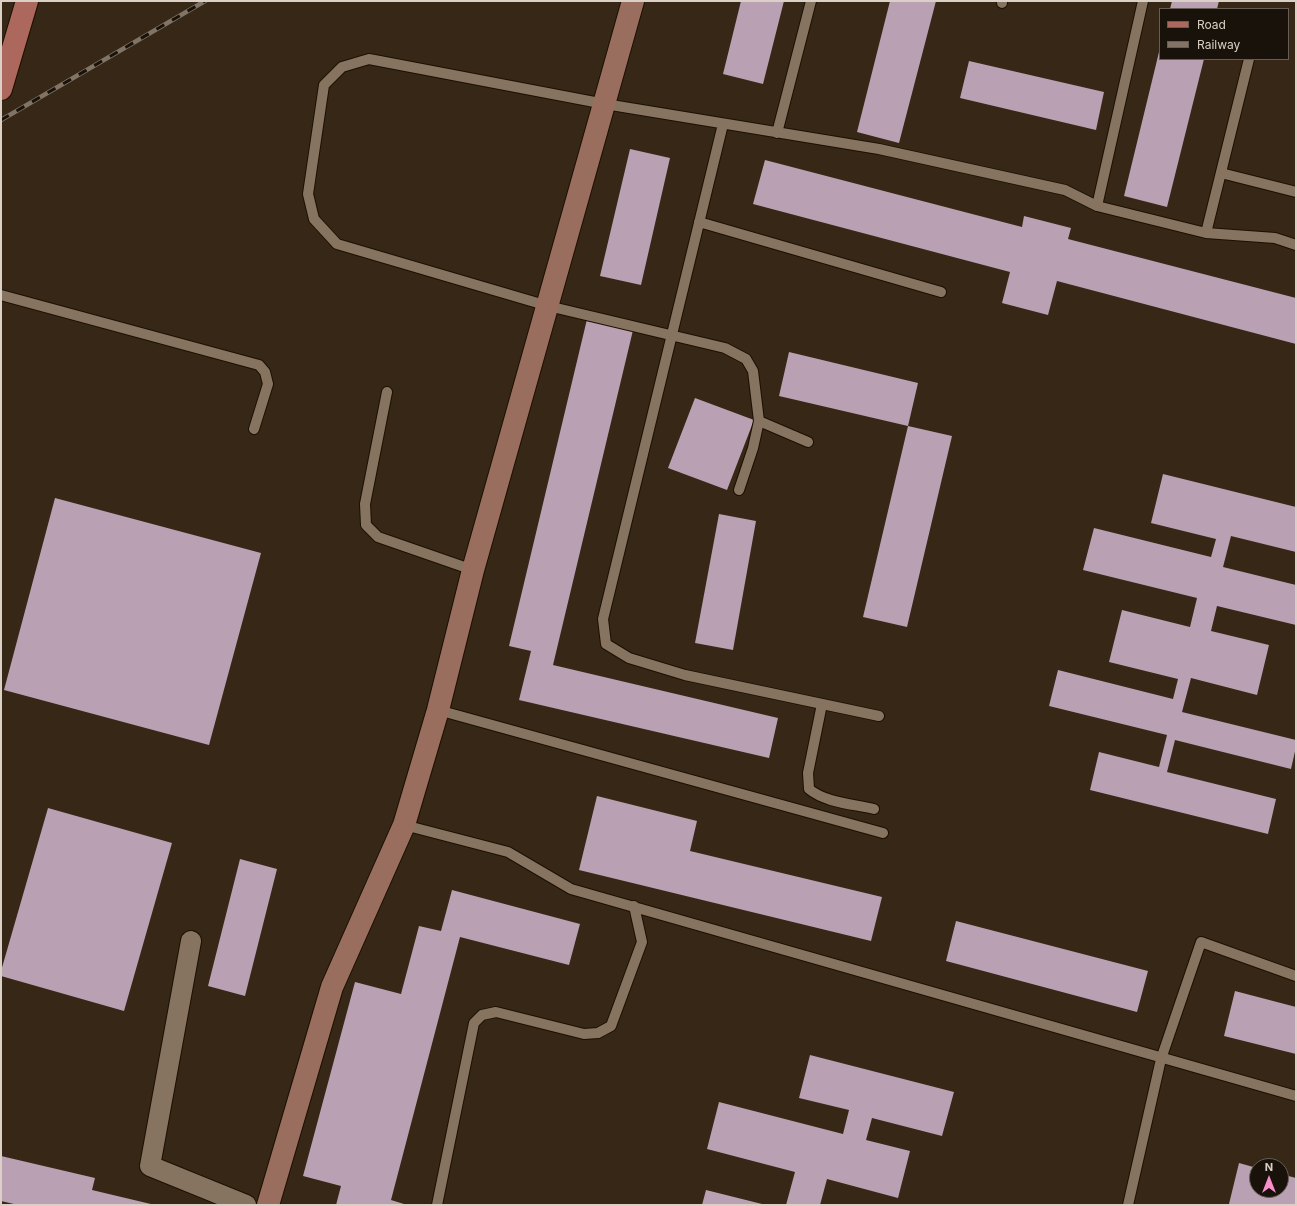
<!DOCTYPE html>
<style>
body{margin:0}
#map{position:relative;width:1297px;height:1206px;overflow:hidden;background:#362716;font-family:Inter,sans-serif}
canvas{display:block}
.frame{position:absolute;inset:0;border:2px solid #dad0c5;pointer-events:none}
.legend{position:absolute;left:1159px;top:8px;width:130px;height:52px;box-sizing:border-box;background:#18120a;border:1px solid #665e55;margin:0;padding:5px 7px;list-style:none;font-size:12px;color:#dad0c5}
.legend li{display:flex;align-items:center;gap:8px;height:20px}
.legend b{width:20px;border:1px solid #665e55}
.north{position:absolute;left:1249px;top:1158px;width:40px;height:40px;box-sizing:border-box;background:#18120a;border:1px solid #665e55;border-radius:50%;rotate:0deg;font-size:11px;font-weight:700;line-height:16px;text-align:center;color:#dad0c5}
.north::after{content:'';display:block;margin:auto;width:14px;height:18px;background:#f98fc9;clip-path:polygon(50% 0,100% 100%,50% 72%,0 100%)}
</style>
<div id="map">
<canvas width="1297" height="1206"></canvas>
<div class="frame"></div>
<ul class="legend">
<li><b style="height:5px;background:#ad685e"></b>Road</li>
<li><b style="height:5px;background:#817466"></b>Railway</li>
</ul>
<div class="north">N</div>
</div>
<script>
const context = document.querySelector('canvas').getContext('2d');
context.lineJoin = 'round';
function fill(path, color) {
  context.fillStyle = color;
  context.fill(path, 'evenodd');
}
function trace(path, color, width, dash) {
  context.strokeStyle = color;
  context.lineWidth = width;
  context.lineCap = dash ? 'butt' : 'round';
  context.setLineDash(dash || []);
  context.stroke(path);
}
fill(new Path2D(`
 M741,1H784L763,84L723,74Z
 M890,1H936L899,143L857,132Z
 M1172,1H1219L1217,9H1170Z
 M1159,52L1160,59H1204L1167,207L1124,196Z
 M969,61L1104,92L1096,130L960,98Z
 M630,149L670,158L641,285L600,276Z
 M765,160L1022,227L1024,216L1071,228L1068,239L1296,298V344L1057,281L1048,315L1002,303L1010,272L753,204Z
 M588,315L634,326L553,665L778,718L769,758L519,700L531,651L509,646Z
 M789,352L918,383L908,426L952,436L907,627L863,617L908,426L779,396Z
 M695,398L754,420L727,490L668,468Z
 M1163,474L1296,507V552L1231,536L1223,567L1296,585V625L1217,606L1211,631L1269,645L1257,695L1191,678L1182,712L1296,740V747L1291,769L1175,740L1167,772L1276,799L1268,834L1090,790L1099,752L1159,767L1167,735L1049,706L1058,670L1173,699L1178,679L1109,662L1122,610L1190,627L1197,598L1083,570L1094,528L1211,557L1216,539L1151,523Z
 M55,498L261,553L209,745L4,690Z
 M719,514L756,521L733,650L695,643Z
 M597,796L697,821L690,851L882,897L871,941L579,870Z
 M48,808L172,843L124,1011L1,976V971Z
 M240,859L277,869L245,996L208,986Z
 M452,890L580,924L569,965L460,937L391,1200L404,1204V1205H336L341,1186L303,1176L355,982L401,994L419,926L441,931Z
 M956,921L1148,971L1137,1012L946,961Z
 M1235,991L1296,1007V1054L1224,1036Z
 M810,1055L954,1092L942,1136L872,1118L866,1140L910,1151L898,1198L827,1179L820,1205H786L795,1172L707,1149L719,1102L843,1134L849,1110L799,1098Z
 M1,1156L95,1178L92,1190L155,1205H18L1,1201Z
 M1239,1163L1257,1168V1190H1281V1174L1296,1178V1205L1229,1204Z
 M706,1190L762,1204V1205H702Z`), '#baa0b3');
const lane = new Path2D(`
 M1002,3V1
 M723,124L603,619L606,644L629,658L685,675L879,716
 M777,133L811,1
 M1221,173L1296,192
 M1097,206L1143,1
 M699,222L941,292
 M1206,233L1249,59
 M1,295L259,365L265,372L268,384L254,429
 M387,392L365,504L366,525L378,537L473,570
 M759,421L808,442
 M739,490L753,448L759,421L753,371L746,359L725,348L548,306L337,244L314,219L308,194L324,85L342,67L369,59L605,104L879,149L1065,190L1097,206L1206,233L1275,238L1296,245
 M822,704L808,773L809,789C826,803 853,804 874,809
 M438,710L883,833
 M404,825L508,852L571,889L1296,1096
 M437,1205L474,1023L482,1015L496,1012L584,1034L598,1033L611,1026L642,942L634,906
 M1128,1205L1161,1059L1201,942L1296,976`);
const street = new Path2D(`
 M191,941L150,1166L246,1205`);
const secondary = new Path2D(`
 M268,1205L332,987L404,825L438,710L473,570L633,1`);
const primary = new Path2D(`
 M1,89L27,1`);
trace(lane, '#1d1001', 12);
trace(street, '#1d1001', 22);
trace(secondary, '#1d1001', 24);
trace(primary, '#1d1001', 24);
trace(lane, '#867460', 10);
trace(street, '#867460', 20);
trace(secondary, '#9a6e5f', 22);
trace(primary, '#ad685e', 22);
const rail = new Path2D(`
 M1,120L205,1`);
trace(rail, '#817466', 4.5);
trace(rail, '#18120a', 3, [9]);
</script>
